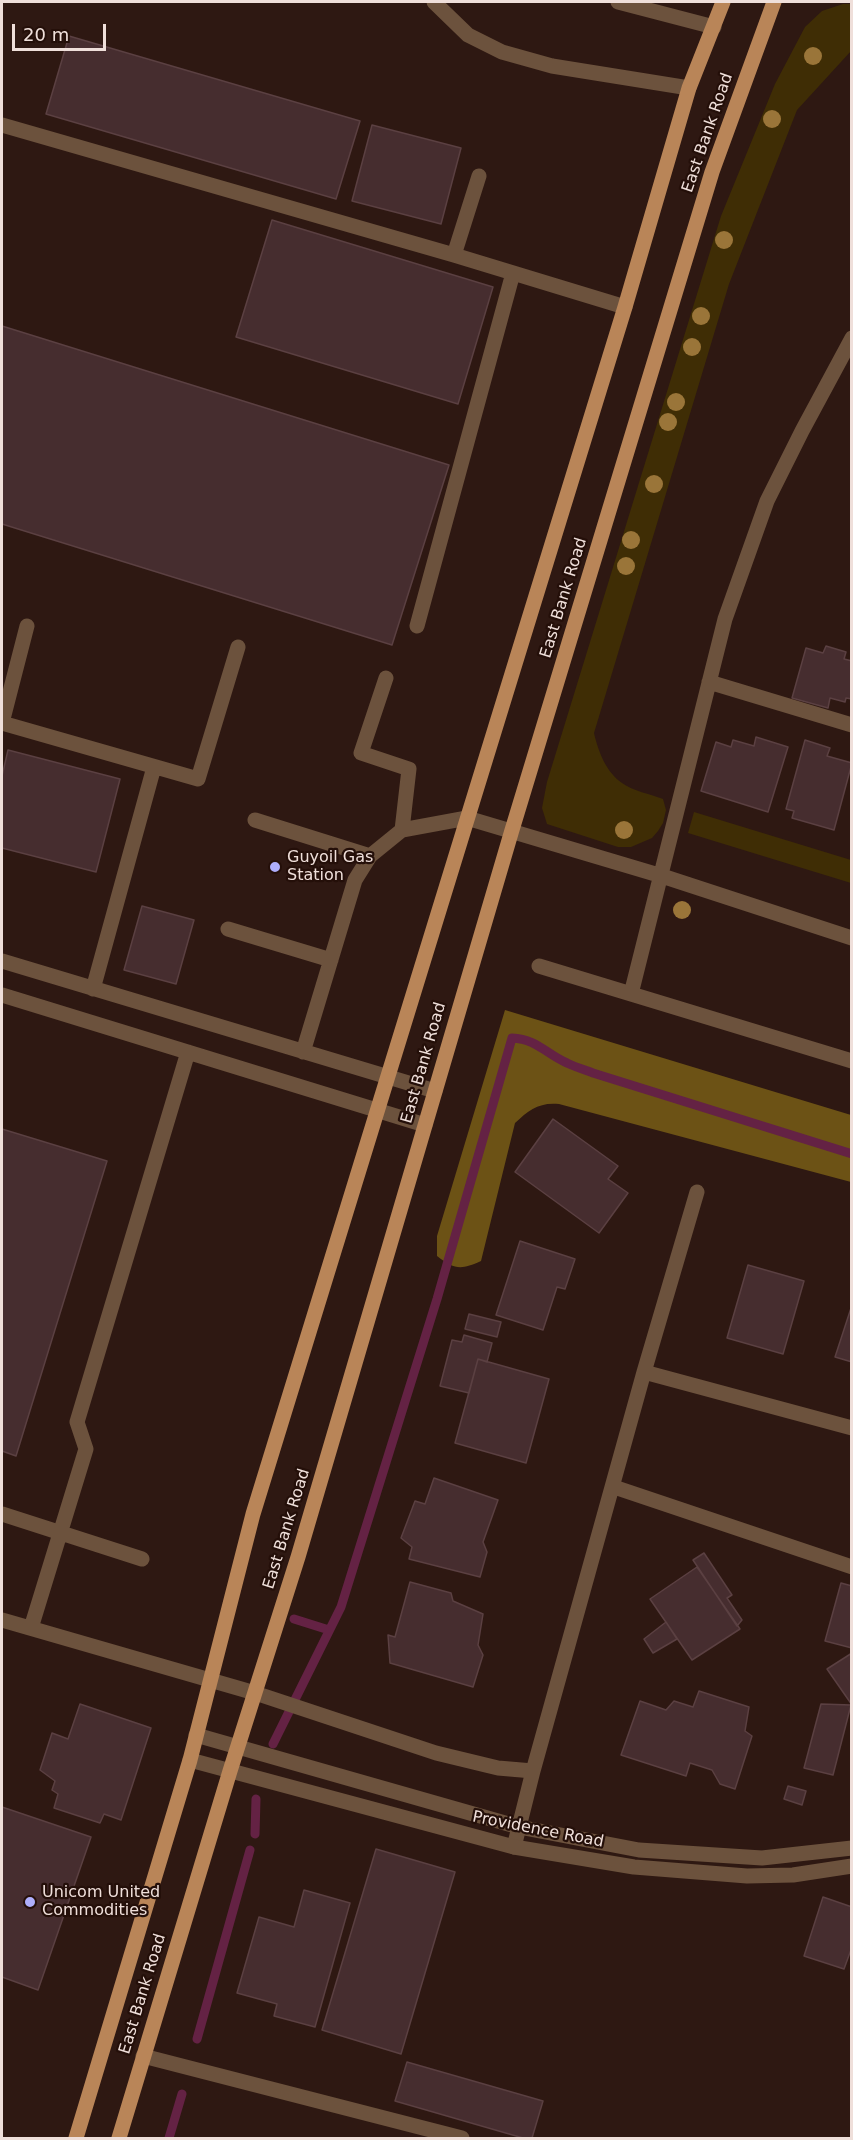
<!DOCTYPE html>
<style>
body{margin:0}
#map{position:relative;width:853px;height:2140px;overflow:hidden;background:#2e1812;font-family:"DejaVu Sans",sans-serif}
canvas{display:block}
.frame{position:absolute;inset:0;border:3px solid #efdfda;pointer-events:none}
.scale{position:absolute;left:12px;top:24px;width:94px;height:27px;box-sizing:border-box;border:3px solid #efdfda;border-top:0;padding-left:8px;font-size:18px;line-height:21px;white-space:nowrap;color:#efdfda;-webkit-text-stroke:4px #240f09;paint-order:stroke}
</style>
<div id="map">
<canvas width="853" height="2140"></canvas>
<div class="frame"></div>
<div class="scale">20 m</div>
</div>
<script>
const context = document.querySelector('canvas').getContext('2d');
context.lineJoin = 'round';
function fill(path, color) {
  context.fillStyle = color;
  context.fill(path, 'evenodd');
}
function trace(path, color, width, dash) {
  context.strokeStyle = color;
  context.lineWidth = width;
  context.lineCap = dash ? 'butt' : 'round';
  context.setLineDash(dash || []);
  context.stroke(path);
}
function drawText(font, color, halo, rows, align = 'center') {
  context.font = font + ' "DejaVu Sans",sans-serif';
  context.lineWidth = 4.5;
  context.setLineDash([]);
  context.textBaseline = 'middle';
  context.strokeStyle = halo;
  context.fillStyle = color;
  for (const [text, x, y, turn = 0] of rows) {
    context.save();
    context.translate(x, y);
    context.rotate((+turn || 0) * Math.PI / 180);
    context.textAlign = isNaN(turn) ? turn : align;
    if (halo) context.strokeText(text, 0, 0);
    context.fillText(text, 0, 0);
    context.restore();
  }
}
fill(new Path2D(`
 M843,4H851V51L797,110L729,284L594,733C598,751 606,772 622,783C633,791 650,794 663,799L666,810L663,823L658,831L652,838L631,847H618L547,824L542,808L547,782L721,216L775,84L805,27L822,11Z
 M694,812L851,860V883L688,833Z`), '#3f2d05');
fill(new Path2D(`
 M505,1010L851,1115V1182L559,1104C539,1102 529,1110 515,1123L481,1261C461,1270 455,1270 437,1256V1236Z`), '#6c5215');
trace(new Path2D(`
 M294,1619L329,1630
 M273,1744L341,1607L437,1299L512,1038C537,1039 546,1054 567,1063C575,1067 585,1070 593,1073L852,1154
 M255,1834L256,1799
 M197,2039L250,1850
 M169,2138L182,2094`), '#642244', 9);
const building = new Path2D(`
 M69,36L360,121L336,199L46,114Z
 M372,125L461,148L441,224L352,201Z
 M272,220L493,287L458,404L236,337Z
 M2,326L449,465L392,645L2,524Z
 M826,646L846,652L844,659L852,661V699L846,698L845,702L830,698L828,708L792,698L806,648L823,653Z
 M756,737L788,747L768,812L701,791L716,742L731,747L733,740L754,746Z
 M805,740L830,748L827,756L852,763L834,830L792,818L794,811L786,809Z
 M8,750L120,779L96,872L2,848V776Z
 M142,906L194,920L176,984L124,970Z
 M553,1119L618,1166L608,1179L628,1193L599,1233L515,1172Z
 M2,1129L107,1161L16,1456L2,1451Z
 M520,1241L575,1259L565,1289L557,1287L543,1330L496,1315Z
 M748,1265L804,1281L783,1354L727,1338Z
 M852,1305V1362L835,1357Z
 M469,1314L501,1322L497,1337L465,1329Z
 M464,1335L492,1343L487,1362L478,1359L469,1393L440,1386L452,1340L462,1342Z
 M478,1359L549,1379L526,1463L455,1443Z
 M434,1478L498,1500L483,1542L487,1552L480,1577L409,1559L412,1547L401,1538L415,1501L425,1504Z
 M704,1553L732,1595L727,1598L742,1620L737,1626L693,1560Z
 M697,1567L740,1629L692,1660L650,1599Z
 M410,1582L451,1593L453,1601L483,1614L478,1645L483,1655L473,1687L390,1663L388,1635L395,1637Z
 M841,1583L852,1586V1648L825,1641Z
 M666,1622L677,1639L653,1653L644,1639Z
 M852,1653V1705L827,1669Z
 M699,1691L749,1707L745,1731L752,1736L735,1789L720,1784L712,1770L690,1763L686,1776L621,1755L640,1701L666,1710L674,1701L693,1707Z
 M80,1704L151,1728L121,1820L104,1814L100,1823L54,1808L58,1794L52,1790L55,1781L40,1770L52,1733L68,1739Z
 M821,1704L851,1705L833,1775L804,1768Z
 M788,1786L806,1791L802,1805L784,1799Z
 M2,1807L91,1837L38,1990L2,1977Z
 M376,1849L455,1872L401,2054L322,2030Z
 M304,1890L350,1903L315,2027L274,2016L277,2004L237,1993L259,1917L294,1927Z
 M823,1897L852,1907V1947L844,1969L804,1956Z
 M407,2062L543,2101L532,2138H523L395,2101Z`);
fill(building, '#462d2f');
trace(building, '#5b4042', 1.5);
trace(new Path2D(`
 M434,2L468,35L502,52L552,66L689,88
 M2,125L454,255L625,307
 M454,255L479,176
 M27,626L2,723L198,779L238,647
 M417,626L513,273
 M386,678L361,753L409,769L402,830
 M709,682L852,725
 M255,820L370,856
 M228,929L331,960
 M2,961L435,1091
 M539,966L852,1061
 M93,989L154,767
 M631,994L725,619L767,501L802,431L852,338
 M2,995L425,1125
 M303,1052L355,880L370,856L402,830L467,818L662,876L852,938
 M2,1514L142,1559
 M2,1620L255,1693
 M31,1628L86,1449L77,1422L188,1052
 M143,2056L462,2138`), '#6c523d', 15);
trace(new Path2D(`
 M618,2L714,27
 M644,1372L852,1428
 M614,1487L852,1567
 M255,1693L436,1753L498,1768L533,1771
 M514,1847L533,1771L644,1372L697,1192`), '#6c523d', 15);
trace(new Path2D(`
 M196,1735L519,1827L639,1850L762,1858L852,1848
 M190,1760L514,1847L634,1867L747,1876L793,1875L852,1866`), '#6c523d', 15);
trace(new Path2D(`
 M76,2138L190,1760L253,1514L625,307L689,88L723,2
 M119,2138L230,1771L298,1557L512,830L712,172L774,2`), '#b98558', 15);
context.fillStyle = '#9a7539';
for (const [x, y] of [
 [813,56],
 [772,119],
 [724,240],
 [701,316],
 [692,347],
 [676,402],
 [668,422],
 [654,484],
 [631,540],
 [626,566],
 [624,830],
 [682,910]
]) {
  context.beginPath();
  context.arc(x, y, 9, 0, 2 * Math.PI);
  context.fill();
}
for (const [x, y, r, color] of [
 [275,867,6,"#aeaefb"],
 [30,1902,6,"#aeaefb"]
]) {
  const dot = new Path2D();
  dot.arc(x, y, r, 0, 2 * Math.PI);
  context.fillStyle = color;
  context.fill(dot);
  trace(dot, '#240f09', 2);
}
drawText('16px', '#efdfda', '#240f09', [
 ["East Bank Road",708,133,-71],
 ["East Bank Road",564,598,-73],
 ["East Bank Road",424,1063,-74],
 ["East Bank Road",287,1529,-73],
 ["Providence Road",538,1830,11],
 ["East Bank Road",143,1994,-73]
]);
drawText('16px', '#efdfda', '#240f09', [
 ["Guyoil Gas",287,858],
 ["Station",287,876],
 ["Unicom United",42,1893],
 ["Commodities",42,1911]
], 'left');
</script>
